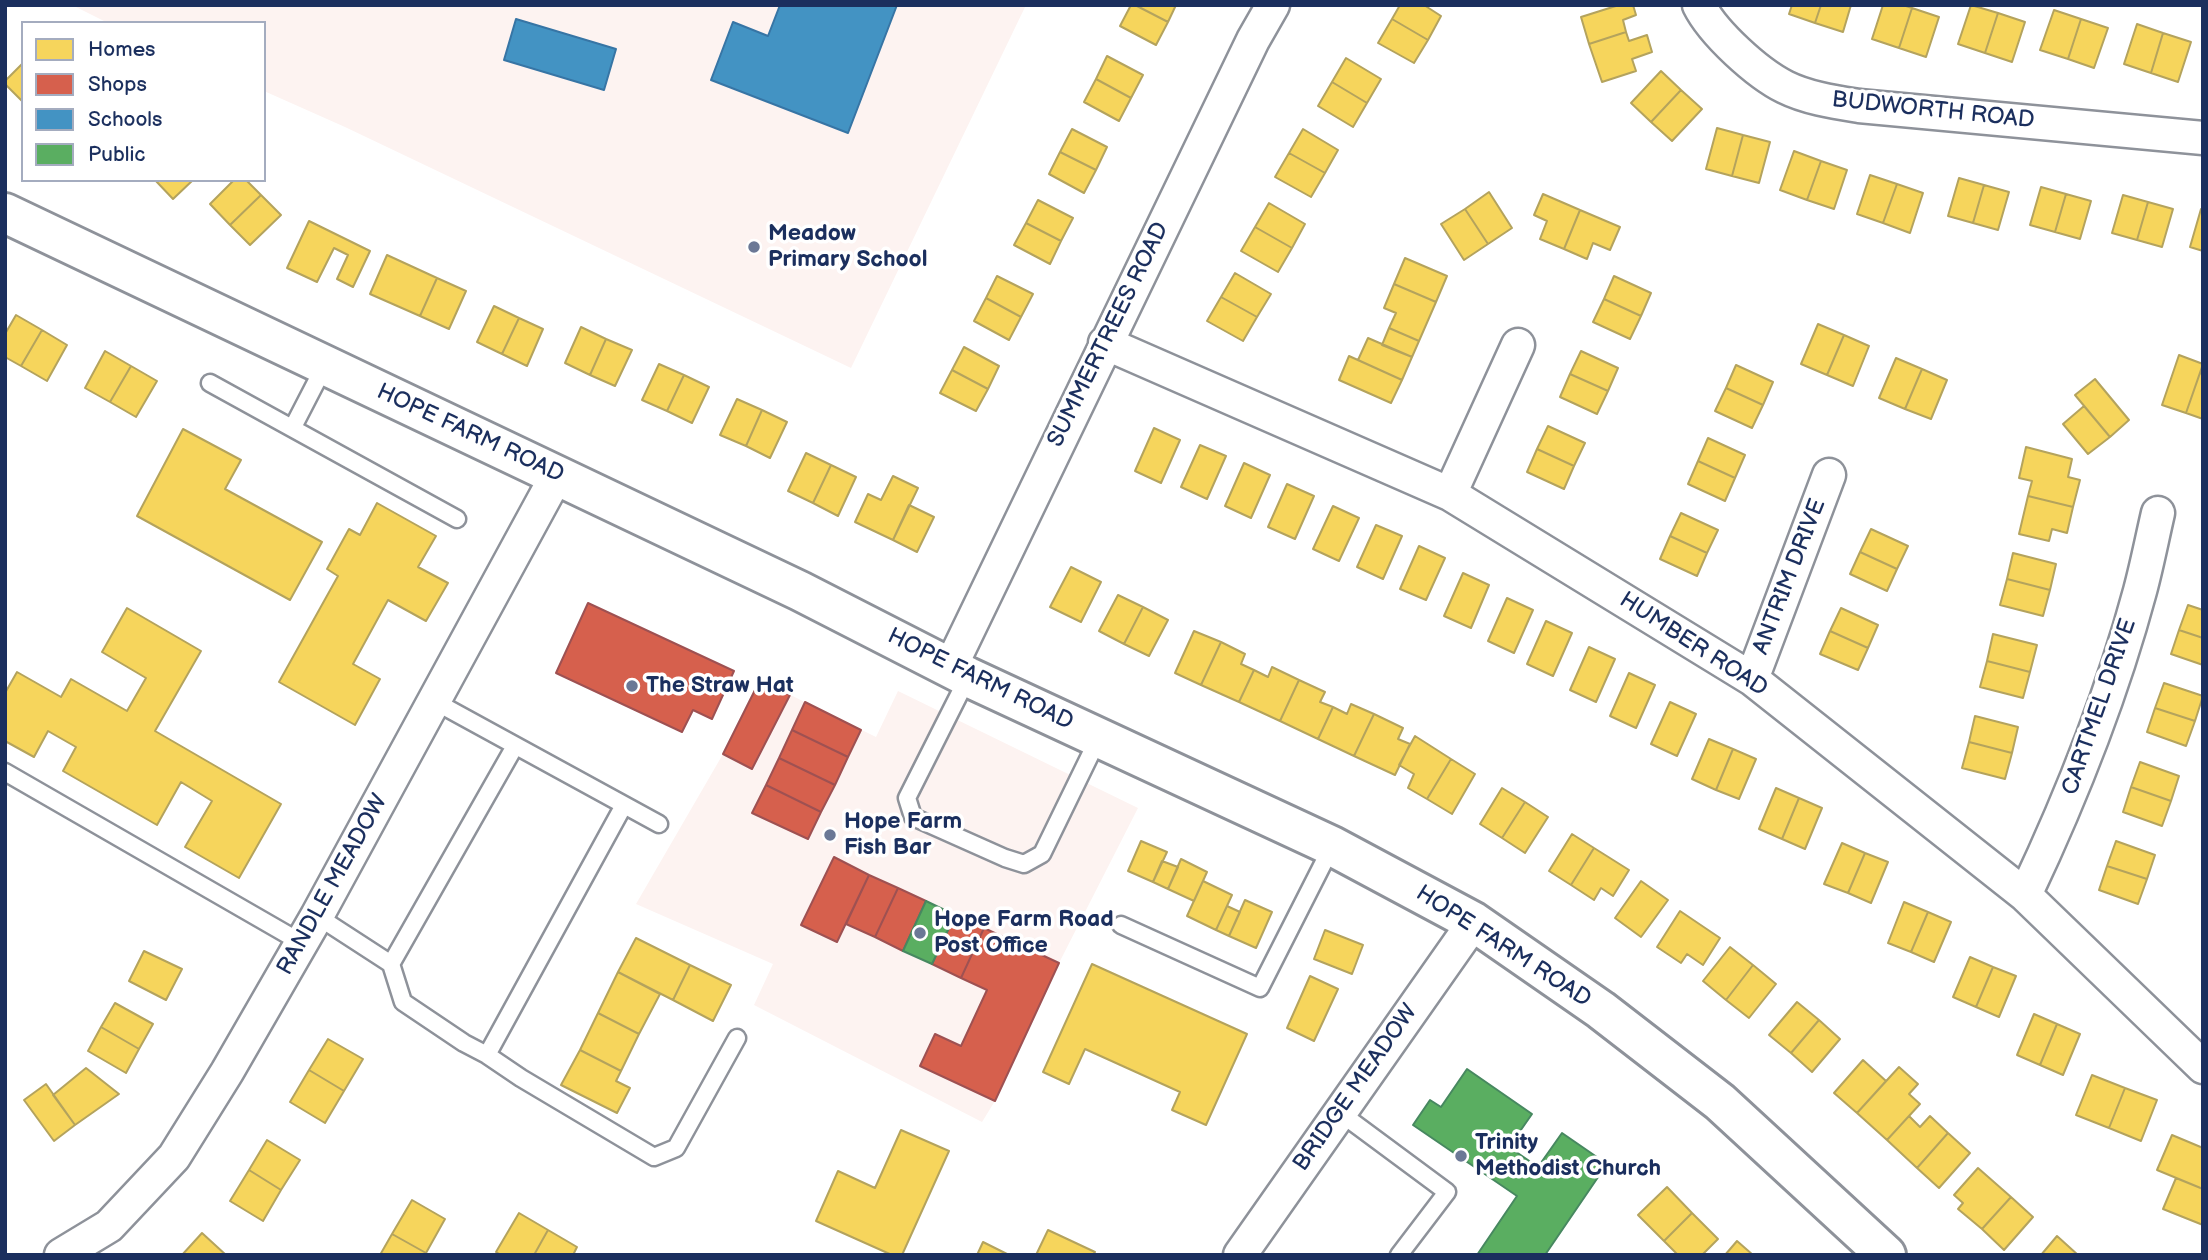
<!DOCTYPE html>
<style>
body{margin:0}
#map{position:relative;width:2208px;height:1260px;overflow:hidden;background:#fff;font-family:"Balsamiq Sans",sans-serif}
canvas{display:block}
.frame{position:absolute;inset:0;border:7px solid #1b2f5e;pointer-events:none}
.legend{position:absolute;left:21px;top:21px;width:245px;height:161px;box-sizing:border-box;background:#fff;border:2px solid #a4acbf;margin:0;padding:9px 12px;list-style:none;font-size:21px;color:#1b2f5e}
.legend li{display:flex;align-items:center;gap:14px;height:35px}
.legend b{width:35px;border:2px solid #a4acbf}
</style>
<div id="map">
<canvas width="2208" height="1260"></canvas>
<div class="frame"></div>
<ul class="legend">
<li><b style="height:19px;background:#f6d55c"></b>Homes</li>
<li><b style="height:19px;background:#d6604d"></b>Shops</li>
<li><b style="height:19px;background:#4393c3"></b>Schools</li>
<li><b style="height:19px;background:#5aae61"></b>Public</li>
</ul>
</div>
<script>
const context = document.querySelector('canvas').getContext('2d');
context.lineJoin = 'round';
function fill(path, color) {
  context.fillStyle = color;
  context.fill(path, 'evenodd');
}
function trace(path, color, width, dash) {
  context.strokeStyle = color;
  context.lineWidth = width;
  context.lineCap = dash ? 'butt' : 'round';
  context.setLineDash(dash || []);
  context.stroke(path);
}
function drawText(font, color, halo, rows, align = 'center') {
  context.font = font + ' "Balsamiq Sans",sans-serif';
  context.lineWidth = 7;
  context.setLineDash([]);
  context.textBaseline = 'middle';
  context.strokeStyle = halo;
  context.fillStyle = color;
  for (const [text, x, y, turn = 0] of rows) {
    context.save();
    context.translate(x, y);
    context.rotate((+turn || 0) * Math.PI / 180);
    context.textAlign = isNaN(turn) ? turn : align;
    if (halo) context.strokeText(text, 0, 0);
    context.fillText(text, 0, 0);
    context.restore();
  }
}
fill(new Path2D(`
 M72,5H1026L851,368L345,127L264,91V23H108Z
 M760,680L876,737L898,691L1138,808L1059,963L995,1101L982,1122L754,1005L773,964L636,904L723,754Z`), '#fdf3f1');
const homes = new Path2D(`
 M1131,5H1135L1168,22L1156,45L1120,26Z
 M1135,5H1176L1168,22Z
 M1400,5H1424L1441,16L1428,40L1392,19Z
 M1619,5H1633L1636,15L1623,20L1626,32L1589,44L1581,17Z
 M1792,5H1821L1815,23L1789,14Z
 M1821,5H1851L1843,32L1815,23Z
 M1883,5H1903L1912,8L1899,48L1872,39Z
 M1971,5L1998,13L1985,53L1958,44Z
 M1912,8L1939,17L1926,57L1899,48Z
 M2054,10L2081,19L2068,59L2040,50Z
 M1998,13L2025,22L2012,62L1985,53Z
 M1392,19L1428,40L1414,63L1378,43Z
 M2081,19L2108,28L2094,68L2068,59Z
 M2137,24L2163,33L2151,73L2124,64Z
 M1626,32L1629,41L1647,35L1652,52L1632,59L1636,71L1602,82L1589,44Z
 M2163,33L2191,42L2178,82L2151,73Z
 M1107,56L1143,75L1131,98L1096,79Z
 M1346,58L1381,79L1367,103L1332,82Z
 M23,63V102L5,84V81Z
 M1661,71L1681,90L1651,122L1631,103Z
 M1096,79L1131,98L1119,121L1084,102Z
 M1332,82L1367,103L1353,127L1318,106Z
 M1681,90L1702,109L1672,141L1651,122Z
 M1717,128L1743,135L1732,176L1706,169Z
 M1072,129L1107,147L1096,170L1060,152Z
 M1303,129L1338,150L1325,173L1289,153Z
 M1743,135L1770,142L1759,183L1732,176Z
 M1794,151L1821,161L1807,200L1780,190Z
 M1060,152L1096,170L1084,193L1049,174Z
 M1289,153L1325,173L1311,197L1275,177Z
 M1821,161L1847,170L1834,209L1807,200Z
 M1870,175L1897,184L1883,223L1857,214Z
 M1959,178L1984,185L1973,223L1948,216Z
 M155,180H193L173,199Z
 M234,180H246L261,195L230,225L210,204Z
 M1897,184L1923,193L1910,233L1883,223Z
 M1984,185L2009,192L1998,230L1973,223Z
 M2041,187L2066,194L2055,232L2030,225Z
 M1489,192L1512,228L1488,244L1465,209Z
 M1543,194L1580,210L1564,249L1540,239L1547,221L1534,215Z
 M2066,194L2091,201L2080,239L2055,232Z
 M261,195L281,215L250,245L230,225Z
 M2123,195L2148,202L2137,240L2112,233Z
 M1038,200L1073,218L1061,241L1026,223Z
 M2148,202L2173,209L2162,247L2137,240Z
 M1269,203L1305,224L1292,248L1255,227Z
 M1465,209L1488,244L1464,260L1441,224Z
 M2201,209L2203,210V251L2190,247Z
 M1580,210L1620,227L1610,250L1593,243L1587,259L1564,249Z
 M309,221L370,251L353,287L337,279L348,255L334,248L317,282L287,268Z
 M1026,223L1061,241L1050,264L1014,245Z
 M1255,227L1292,248L1278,272L1241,251Z
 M387,255L437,278L420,316L370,294Z
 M1405,258L1447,276L1436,302L1394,284Z
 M1235,273L1271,294L1257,317L1221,297Z
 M997,276L1033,294L1021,317L986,298Z
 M1614,276L1651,293L1641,316L1604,299Z
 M437,278L466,291L449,329L420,316Z
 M1394,284L1436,302L1419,341L1389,328L1396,313L1384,308Z
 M1221,297L1257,317L1243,341L1207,321Z
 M986,298L1021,317L1009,340L974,321Z
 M1604,299L1641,316L1630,339L1593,322Z
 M494,306L519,318L502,354L477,342Z
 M16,315L42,330L21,366L5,357V334Z
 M519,318L543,329L527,366L502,354Z
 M1818,324L1844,335L1827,375L1801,364Z
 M581,327L606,339L590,375L565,363Z
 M1389,328L1419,341L1412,357L1382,345Z
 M42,330L67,345L47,381L21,366Z
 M1844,335L1869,346L1853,386L1827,375Z
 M1368,338L1412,357L1402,380L1358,360Z
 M606,339L632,350L615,386L590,375Z
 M964,347L999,366L988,389L952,370Z
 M105,351L131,366L110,402L85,388Z
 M1581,351L1618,368L1608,391L1570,374Z
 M2179,355L2203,364L2186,413L2162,405Z
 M1349,356L1402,380L1391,403L1339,380Z
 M1896,358L1922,369L1905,409L1879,398Z
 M659,364L684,375L667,411L642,400Z
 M1736,365L1773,382L1763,405L1726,388Z
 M131,366L157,381L136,417L110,402Z
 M1922,369L1947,380L1931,419L1905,409Z
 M952,370L988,389L976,411L940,393Z
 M2200,373L2203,374V419L2186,413Z
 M1570,374L1608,391L1597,414L1560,397Z
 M684,375L709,387L692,423L667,411Z
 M2095,379L2129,420L2110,437L2075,395Z
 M1726,388L1763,405L1752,428L1715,411Z
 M737,399L762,410L746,446L720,435Z
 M2084,406L2110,437L2088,454L2063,424Z
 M762,410L787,422L770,458L746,446Z
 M1548,426L1585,443L1574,466L1537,449Z
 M1154,428L1180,440L1161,483L1135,471Z
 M183,429L241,460L225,489L322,542L290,600L137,516Z
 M1708,438L1745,455L1735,478L1698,461Z
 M1200,445L1226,456L1207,499L1181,487Z
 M2026,447L2072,459L2068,477L2080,480L2073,507L2028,496L2032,481L2019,478Z
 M1537,449L1574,466L1564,489L1527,472Z
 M806,453L831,465L813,503L788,491Z
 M1698,461L1735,478L1725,501L1688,484Z
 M1244,463L1270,475L1251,518L1225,506Z
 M831,465L856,477L838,516L813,503Z
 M893,476L918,488L893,540L855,522L868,494L881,500Z
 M1287,484L1314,496L1295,539L1268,527Z
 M2028,496L2073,507L2067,533L2052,529L2049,541L2019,534Z
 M377,503L436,536L418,567L448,583L426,621L388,600L353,664L380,679L355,725L279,682L338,576L327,569L349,529L360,535Z
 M909,505L934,517L917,552L893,540Z
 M1333,506L1359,518L1339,561L1313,549Z
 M1681,513L1718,530L1707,553L1670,536Z
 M1376,525L1402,536L1383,579L1357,567Z
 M1871,529L1908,546L1897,569L1860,552Z
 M1670,536L1707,553L1697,576L1660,559Z
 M1419,546L1445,558L1426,600L1400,589Z
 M1860,552L1897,569L1887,591L1850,574Z
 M2013,553L2056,564L2050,590L2007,579Z
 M1071,567L1101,582L1081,622L1050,607Z
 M1463,573L1489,585L1471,628L1444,616Z
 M2007,579L2050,590L2043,616L2000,605Z
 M1118,595L1143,607L1124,644L1099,631Z
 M1507,598L1533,610L1514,653L1488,641Z
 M2188,605L2203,610V638L2179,630Z
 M1143,607L1168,620L1149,656L1124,644Z
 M127,608L201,651L155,731L281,804L239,878L185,847L212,801L181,782L157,825L63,771L76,747L48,731L34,757L5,741V693L17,672L61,697L71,679L127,711L146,678L102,652Z
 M1841,608L1878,625L1868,648L1830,631Z
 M1546,621L1572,633L1553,676L1527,664Z
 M2179,630L2203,638V665L2171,654Z
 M1194,631L1221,642L1201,685L1175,673Z
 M1830,631L1868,648L1858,670L1820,654Z
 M1993,634L2037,645L2030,672L1987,661Z
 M1221,642L1245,654L1241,664L1254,670L1239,702L1201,685Z
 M1589,647L1615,659L1596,702L1570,690Z
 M1987,661L2030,672L2023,698L1980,687Z
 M1272,667L1299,680L1280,721L1239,702L1254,670L1268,677Z
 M1629,673L1655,685L1636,728L1610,716Z
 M1299,680L1325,692L1320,702L1333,707L1318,739L1280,721Z
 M2164,683L2203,696L2195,721L2155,708Z
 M1670,702L1696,714L1677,756L1651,744Z
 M1351,704L1374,714L1354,756L1318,739L1333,707L1347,714Z
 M2155,708L2195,721L2186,746L2147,732Z
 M1374,714L1403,728L1398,739L1410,744L1395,775L1354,756Z
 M1975,716L2018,727L2012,753L1969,742Z
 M1415,736L1451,759L1427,799L1408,788L1414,774L1399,765Z
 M1709,739L1733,749L1716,790L1692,779Z
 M1969,742L2012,753L2005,779L1962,768Z
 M1733,749L1756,759L1739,799L1716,790Z
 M1451,759L1475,774L1452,814L1427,799Z
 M2140,762L2179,776L2171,801L2131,787Z
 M2131,787L2171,801L2162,826L2123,812Z
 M1502,788L1525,802L1502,838L1480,824Z
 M1776,788L1799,798L1782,839L1759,829Z
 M1799,798L1822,808L1805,849L1782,839Z
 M1525,802L1548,817L1525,853L1502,838Z
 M1572,834L1594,848L1571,885L1549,871Z
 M1141,841L1167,852L1153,882L1128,871Z
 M2116,841L2155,855L2147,879L2107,866Z
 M1842,843L1865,853L1848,893L1824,884Z
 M1594,848L1629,870L1613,896L1601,888L1594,900L1571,885Z
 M1865,853L1888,862L1871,903L1848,893Z
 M1181,859L1207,872L1194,901L1168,889Z
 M1162,861L1178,867L1168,889L1153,882Z
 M2107,866L2147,879L2138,904L2099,890Z
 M1203,881L1232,895L1216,930L1187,916Z
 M1641,881L1668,900L1641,937L1615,918Z
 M1245,900L1272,912L1256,948L1229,936Z
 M1904,902L1928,912L1911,952L1888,943Z
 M1227,906L1240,912L1229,936L1216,930Z
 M1680,911L1720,938L1703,965L1687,954L1681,963L1657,947Z
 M1928,912L1951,922L1934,962L1911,952Z
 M1325,930L1363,945L1352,974L1314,959Z
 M636,938L690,965L673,1000L618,972Z
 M1730,947L1753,965L1726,1000L1703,981Z
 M144,951L182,969L166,1000L129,981Z
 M1970,957L1993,967L1976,1007L1953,997Z
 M1092,964L1247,1034L1206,1125L1172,1110L1180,1092L1085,1049L1069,1084L1043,1072Z
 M690,965L731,985L713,1021L673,1000Z
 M1753,965L1776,984L1749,1018L1726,1000Z
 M1993,967L2016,976L1999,1017L1976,1007Z
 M618,972L660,994L639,1034L598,1013Z
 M1310,976L1338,989L1314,1041L1287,1028Z
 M1797,1002L1819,1020L1791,1053L1769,1035Z
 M115,1003L153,1024L139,1049L101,1027Z
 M598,1013L639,1034L621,1071L580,1050Z
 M2034,1014L2057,1024L2040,1065L2017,1055Z
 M1819,1020L1840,1039L1812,1072L1791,1053Z
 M2057,1024L2080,1034L2063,1075L2040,1065Z
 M101,1027L139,1049L126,1073L88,1051Z
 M328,1039L363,1059L344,1091L309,1070Z
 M580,1050L621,1071L616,1081L630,1088L617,1113L561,1085Z
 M1863,1060L1886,1081L1857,1113L1834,1093Z
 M1899,1067L1918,1084L1909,1094L1920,1104L1887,1140L1857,1113Z
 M86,1068L119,1094L75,1125L53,1095Z
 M309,1070L344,1091L325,1123L290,1102Z
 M2092,1075L2125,1088L2109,1128L2076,1115Z
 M46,1084L75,1125L54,1141L24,1100Z
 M2125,1088L2157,1100L2141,1141L2109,1128Z
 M1909,1116L1920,1127L1930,1116L1948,1133L1917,1168L1887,1140Z
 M901,1130L949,1151L902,1255H892L816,1221L838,1171L875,1188Z
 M1948,1133L1970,1153L1939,1188L1917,1168Z
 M2172,1135L2203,1148V1189L2157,1170Z
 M267,1140L300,1160L281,1190L249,1170Z
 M1978,1168L2011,1197L1982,1229L1958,1209L1963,1203L1954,1195Z
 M249,1170L281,1190L263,1221L230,1201Z
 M2176,1178L2203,1189V1225L2163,1209Z
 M1667,1187L1692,1213L1664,1241L1638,1215Z
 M2011,1197L2033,1217L2004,1250L1982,1229Z
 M412,1200L445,1219L426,1253L392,1234Z
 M519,1213L548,1230L534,1255H501L496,1252Z
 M1692,1213L1718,1239L1702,1255H1678L1664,1241Z
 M548,1230L577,1247L573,1255H534Z
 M1048,1230L1095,1252L1093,1255H1036Z
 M202,1233L226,1255H182Z
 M392,1234L426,1253L425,1255H380Z
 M2057,1236L2078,1255H2041Z
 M1737,1241L1753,1255H1725Z
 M983,1242L1009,1255H977Z`);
fill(homes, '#f6d55c');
trace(homes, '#b4a35d', 2);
const shops = new Path2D(`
 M588,603L734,671L712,719L693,710L682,732L556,673Z
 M760,680L790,695L752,769L723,754Z
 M805,702L861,730L848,757L792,730Z
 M792,730L848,757L835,785L779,758Z
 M779,758L835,785L821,812L766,785Z
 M766,785L821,812L808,839L752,813Z
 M834,857L869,875L837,942L801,925Z
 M869,875L898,888L875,937L846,924Z
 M898,888L926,901L903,951L875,937Z
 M955,915L984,928L961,978L932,964Z
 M984,928L1059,963L995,1101L920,1066L935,1034L961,1046L987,990L961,978Z`);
fill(shops, '#d6604d');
trace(shops, '#9e5152', 2);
const schools = new Path2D(`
 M780,5H897L848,133L711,80L733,22L768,36Z
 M516,19L616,49L604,90L504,60Z`);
fill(schools, '#4393c3');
trace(schools, '#3775a5', 2);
const public = new Path2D(`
 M926,901L955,915L932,964L903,951Z
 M1467,1069L1532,1114L1509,1147L1538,1167L1562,1133L1607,1164L1545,1255H1477L1517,1196L1413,1125L1430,1100L1441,1107Z`);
fill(public, '#5aae61');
trace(public, '#478860', 2);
const lane = new Path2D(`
 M210,383L457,519
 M293,427L325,365
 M968,677L907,798L913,817L1005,858L1024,864L1042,854L1099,737
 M434,701L659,824
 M5,772L302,943
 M317,916L391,964L403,1002L464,1043L487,1055L521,1078L654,1157L676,1148L737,1038
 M1121,925L1260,988L1332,846
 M391,964L515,746
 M487,1055L624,805
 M1339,1112L1447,1192L1399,1255`);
const street = new Path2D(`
 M1699,5C1713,33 1757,73 1785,87C1807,98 1834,102 1859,106L2203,138
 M1105,343L1450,494L1752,679L2025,895L2203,1067
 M1450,494L1518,345
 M950,668L1253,40L1273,5
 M1752,679L1829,475
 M2025,895C2071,798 2112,695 2140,591C2147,565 2152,539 2158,513
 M61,1255L109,1226L174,1157L227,1072L317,916L557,475
 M1240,1255L1474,922`);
const secondary = new Path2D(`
 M5,213L800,591L968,677L1332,846L1474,922L1601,1010L1720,1102L1886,1255`);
trace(lane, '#8e929a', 21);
trace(street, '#8e929a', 37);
trace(secondary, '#8e929a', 44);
trace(lane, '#fff', 16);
trace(street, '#fff', 32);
trace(secondary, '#fff', 38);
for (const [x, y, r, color] of [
 [754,247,7,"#6b7896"],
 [632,686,7,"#6b7896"],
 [830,835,7,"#6b7896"],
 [920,933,7,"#6b7896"],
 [1461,1156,7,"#6b7896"]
]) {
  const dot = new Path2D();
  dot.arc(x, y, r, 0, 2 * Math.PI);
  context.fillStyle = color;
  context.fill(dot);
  trace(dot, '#fff', 2.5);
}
drawText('23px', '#1b2f5e', '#fff', [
 ["BUDWORTH ROAD",1933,111,6],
 ["SUMMERTREES ROAD",1109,335,-64],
 ["HOPE FARM ROAD",470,434,25],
 ["ANTRIM DRIVE",1790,577,-69],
 ["HUMBER ROAD",1693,645,33],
 ["HOPE FARM ROAD",980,680,26],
 ["CARTMEL DRIVE",2100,707,-71],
 ["RANDLE MEADOW",333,885,-61],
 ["HOPE FARM ROAD",1503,947,33],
 ["BRIDGE MEADOW",1356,1088,-55]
]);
drawText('bold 23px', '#1b2f5e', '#fff', [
 ["Meadow",768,234],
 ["Primary School",768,260],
 ["The Straw Hat",646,686],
 ["Hope Farm",844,822],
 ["Fish Bar",844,848],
 ["Hope Farm Road",934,920],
 ["Post Office",934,946],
 ["Trinity",1475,1143],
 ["Methodist Church",1475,1169]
], 'left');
</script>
